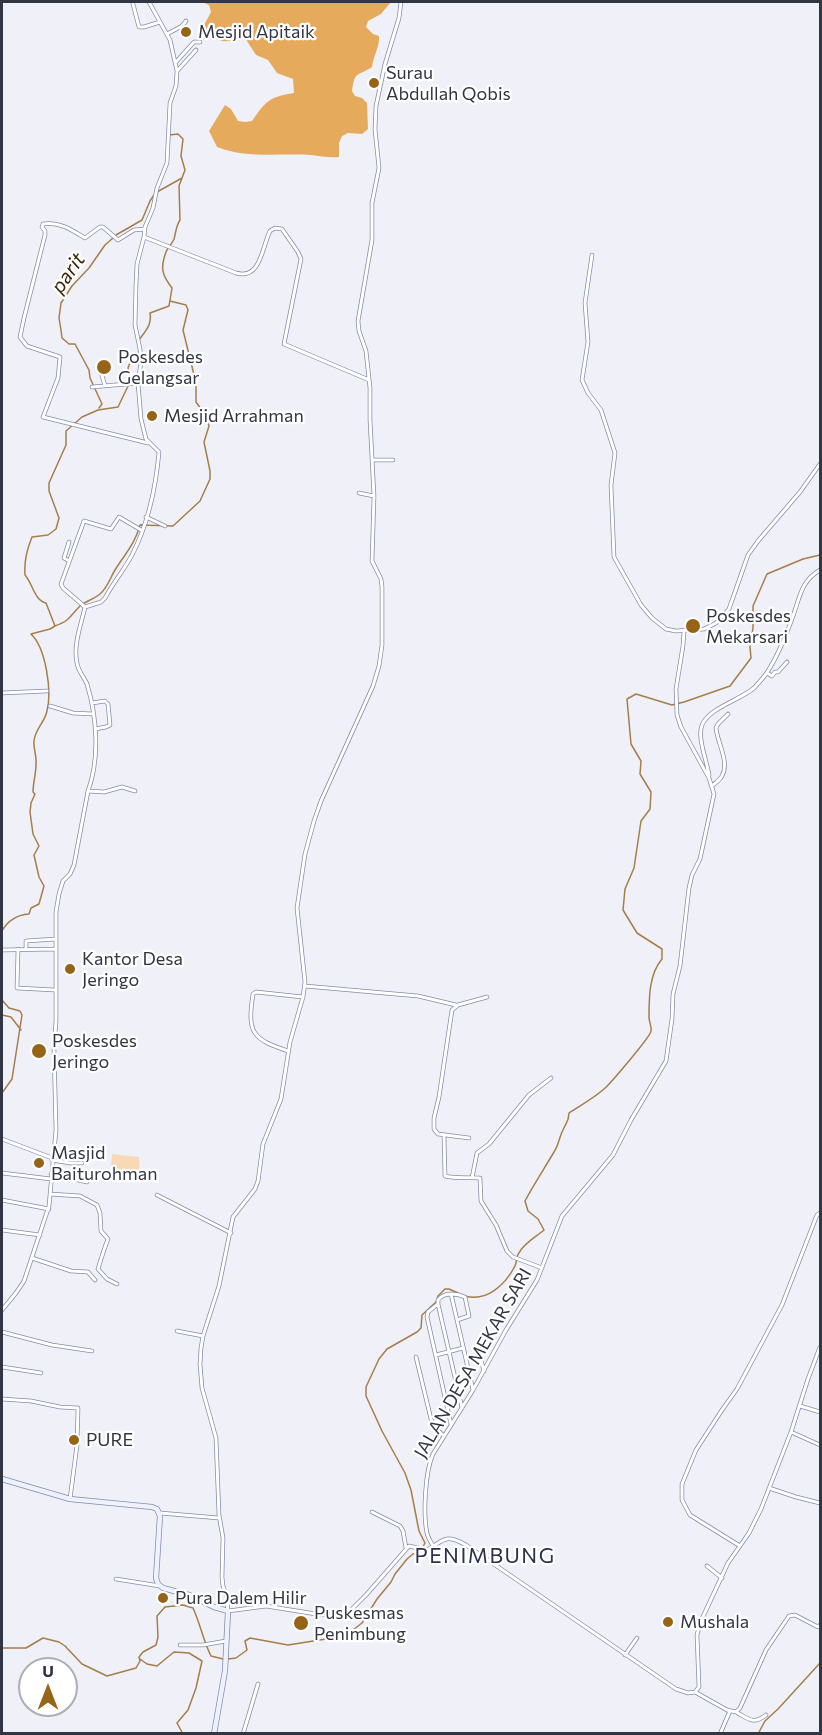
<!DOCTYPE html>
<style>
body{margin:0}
#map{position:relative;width:822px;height:1735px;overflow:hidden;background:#f0f1f8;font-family:Commissioner,sans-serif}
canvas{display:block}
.frame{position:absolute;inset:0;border:3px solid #323543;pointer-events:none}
.north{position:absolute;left:18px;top:1657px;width:60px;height:60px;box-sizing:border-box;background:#fff;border:2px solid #adaeb4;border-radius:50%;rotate:0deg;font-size:16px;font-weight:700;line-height:24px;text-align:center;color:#323543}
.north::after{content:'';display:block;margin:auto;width:21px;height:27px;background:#966417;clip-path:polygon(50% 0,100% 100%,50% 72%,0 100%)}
</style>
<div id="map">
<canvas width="822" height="1735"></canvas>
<div class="frame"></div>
<div class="north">U</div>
</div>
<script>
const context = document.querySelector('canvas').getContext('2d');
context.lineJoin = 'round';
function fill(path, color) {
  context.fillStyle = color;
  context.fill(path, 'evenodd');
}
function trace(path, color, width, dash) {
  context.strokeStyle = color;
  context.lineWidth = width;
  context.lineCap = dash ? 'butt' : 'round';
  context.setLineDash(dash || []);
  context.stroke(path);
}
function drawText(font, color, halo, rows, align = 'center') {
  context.font = font + ' Commissioner,sans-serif';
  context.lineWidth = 4.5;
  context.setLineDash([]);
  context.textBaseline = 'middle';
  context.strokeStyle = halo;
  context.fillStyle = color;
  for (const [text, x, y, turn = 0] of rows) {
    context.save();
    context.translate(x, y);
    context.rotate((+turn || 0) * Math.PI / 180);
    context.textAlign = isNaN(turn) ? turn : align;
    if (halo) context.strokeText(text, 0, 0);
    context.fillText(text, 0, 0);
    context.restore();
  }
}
fill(new Path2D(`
 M112,1154L139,1157L140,1181H110Z`), '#f7d9b5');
fill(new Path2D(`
 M202,2H391L381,14L368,21L366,27L373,34L379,36C380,46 373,57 372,67C357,77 355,70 352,91L355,96L362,98L367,103L368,129L362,134L348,133L342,136L339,143V157C329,158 320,156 311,155C279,153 248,159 217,147L209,131L225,105L231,109L238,121L245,122L252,121C266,101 269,97 294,93L293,79L277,73L268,60L256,55L245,38C225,43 219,44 202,29L211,12L209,5Z`), '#e6aa5d');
trace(new Path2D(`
 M157,192L182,178
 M116,235L142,220L150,201L154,195
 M139,340C146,330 152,325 150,313L169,306L172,288C162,275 160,268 166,252C168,247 172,244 174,239C176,232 176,226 180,220L179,186L185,170L181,156L183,139L178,134L169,135
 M99,408L102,404L90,378L89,370L75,344H69L62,338L61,330L59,318L61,303L72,286L89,268L105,245L113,238
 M55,626C71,620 69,617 80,606C86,601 94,599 100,594C108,587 110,578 115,570C125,554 135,544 140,525L173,526L200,501L210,479V471L204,442L209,426L206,416L196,402V383L183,330L188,310L186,305L170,301
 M2,931C8,920 17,915 29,914L31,908L39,904L44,886L39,877L34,855L39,846L33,834L30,812L31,803L35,794L33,792C33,783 36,774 36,764C37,756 33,748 34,741C35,729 45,722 47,711C52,691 46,648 31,634L50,629L55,626L46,603C34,600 33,584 25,575C24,562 27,549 32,537L48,535L56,529L59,518L49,491V483L66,445V431L82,417L98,410L118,407L129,384L130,375L128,368L130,363L136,360L139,350
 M2,1000L9,1008L20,1011L22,1015L12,1079L2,1093
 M2,1015L11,1017L21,1030
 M465,1296C487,1302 505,1285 515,1266C517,1262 516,1256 519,1253C524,1243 536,1237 544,1230L538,1219L528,1211L525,1201C534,1184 544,1169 554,1152C559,1145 559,1137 563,1130C566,1123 569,1121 569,1113C581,1105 594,1098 604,1089C610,1084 651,1036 651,1031C652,1027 649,1022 649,1017C649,998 649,974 662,959V949L637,933L623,910L625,889L634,868L641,821L650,809L651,792L640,774L641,761L631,744L627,699L636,694L672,705L684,702L730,686L751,658L750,647L753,628V606L767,574L803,559L820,555
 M2,1648H26L43,1638L59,1642L65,1646L82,1664L107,1676L136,1668L140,1661L139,1657L143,1652L156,1645L158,1637L157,1616L165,1607L183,1605L193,1608C200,1623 203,1640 211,1656L223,1659
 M140,1659L147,1664L157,1666L174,1652L189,1653L202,1661L196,1688L188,1710L177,1723L183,1734
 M228,1659L236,1658L247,1650L245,1641L250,1638L288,1645L345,1636L362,1623L377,1599L391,1582L395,1574L407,1559L413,1554L420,1552L425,1543L419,1531L411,1490L405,1473L382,1431L366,1396V1387L379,1359L387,1349L417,1332L421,1328L422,1315L436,1302L438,1296L445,1289H449L458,1293
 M758,1734L765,1721L778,1709L820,1663`), '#a67d4b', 1.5);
const street = new Path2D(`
 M401,2L399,18L385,64L376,106L375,129L379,168L372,203V240L358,321L359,331L366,351L370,388V420L374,496L372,561L381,579L382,587V645L379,666L373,686L321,801L314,821L305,854L297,908L305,982L303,997L290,1042L281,1099L263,1144L258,1181L255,1189L233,1217L219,1286L203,1336L201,1348L200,1364L202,1388L216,1438L219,1515L223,1538L222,1577L223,1586L227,1597L228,1611L266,1606L316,1614L344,1615L348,1613L366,1595L409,1546L427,1550C444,1540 446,1533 466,1545L676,1689L688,1693L695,1692L699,1687L697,1635L700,1623L728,1563L749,1533L761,1509L791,1432L808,1379L820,1347
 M133,4L139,27H144L160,22
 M167,34L182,26L186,21
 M176,62L194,42H200
 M178,70L196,50
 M144,229L134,230L118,240L103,227H100L85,238C72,230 59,221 43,224L42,227L45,231V235L24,318L20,337L27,346L60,357L58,378L43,417L148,443
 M144,237L236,273C261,280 262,247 270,231L275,228L282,229L298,252L301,259L284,344L369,380
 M592,255L585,303L588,342L582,380L588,393L601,410L615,453L611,485L614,557L641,605L652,618L666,629L676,631L704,629L716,623L729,609L748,555L758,541L800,492L820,464
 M101,372L105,386
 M92,387L138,383
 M373,460H393
 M359,493L374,496
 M146,517L165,526
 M69,542L64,558L69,561
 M85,607L63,588L61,584L84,521L111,529L119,517L141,530
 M767,673L772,676L775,672H778L787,662
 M2,693L47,691
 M92,703L105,701L108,704L110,725L106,727L95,729
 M50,706L73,713L93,714
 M709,775C707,761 697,738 702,725C709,708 740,700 754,688C758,684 762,679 766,674C778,656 786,636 793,616C800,597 801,581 820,570
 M712,786C715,783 720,780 722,776C730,762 717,742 716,728L718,724L728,714
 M88,791L104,792L122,787L135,791
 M18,949L17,988L55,990
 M26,949V941L56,939
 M2,950L56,949
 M305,986L418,996L456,1005
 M288,1051C252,1039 247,1033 253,994L256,992L303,997
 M444,1136L445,1176C456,1179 469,1177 480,1178L481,1201L496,1225L507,1251L513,1257L542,1268
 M469,1138L438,1134L434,1129V1118L439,1097L452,1010L458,1005L487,997
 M2,1139L52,1158
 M52,1160L70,1163H82
 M2,1173L51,1179
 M51,1174L87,1182
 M472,1178L477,1153L489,1144L529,1095L551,1078
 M50,1194L80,1196L97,1205L100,1213L101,1231L108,1239C104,1249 101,1259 98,1269L107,1279L117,1284
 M157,1195L231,1233
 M2,1200L49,1209
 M2,1230L40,1235
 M32,1258L71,1271L88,1272L95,1280
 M451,1294L457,1320
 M438,1304L462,1408
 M2,1310L16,1293L24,1281L49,1206L56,1130L54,1049L56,1021V912L59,894L63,881L70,874L74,865L88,791C100,758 97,717 87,684C84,677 78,671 77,663C73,645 81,625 85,607L101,602L105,598C113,583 124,570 132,555C148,524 156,486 159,452L146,439L141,419L138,383L141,362L140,349L135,325L136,285L137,264L144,237L145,227L153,208L157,188L167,163L170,103L176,86L177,71L170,40L149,2
 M177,1331L203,1336
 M2,1332L52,1345L92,1351
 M477,1346L484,1371
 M436,1355L463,1348
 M416,1357L431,1419L435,1428L444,1436
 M2,1367L41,1373
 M2,1399L31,1401L60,1407L78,1408L77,1445L70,1499
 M800,1406L820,1412
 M451,1424L427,1317L428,1312L438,1304V1300C444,1292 456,1293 465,1297L469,1316L457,1320L473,1390
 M791,1432L820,1445
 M769,1488L796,1497L820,1503
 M372,1512L400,1526L403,1531L406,1548
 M160,1513L219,1518
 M433,1546C431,1542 428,1538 427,1533C423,1514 425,1472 433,1454L473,1390L506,1330L537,1280L562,1216L613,1155L631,1120L666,1061L672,1019L673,994L680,966L689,888L692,875L700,859L714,794L709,778L681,727L677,715L676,689L683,646L684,631
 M740,1546L690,1515L682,1500V1484L696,1450L722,1410L737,1389L782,1305L817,1215L820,1213
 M707,1566L722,1578
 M116,1579L160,1586
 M180,1645H203L226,1641
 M625,1655L637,1638
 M695,1692L727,1710L736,1712L740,1708L766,1650L789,1616L795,1615L816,1626L819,1627L820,1625
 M736,1712C749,1719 753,1725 766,1715
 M243,1734L258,1684
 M720,1734L730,1711`);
const secondary = new Path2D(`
 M2,1479L70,1499L152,1507L157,1509L160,1516L156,1578L158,1584L163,1588L189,1595L214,1607L228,1611L225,1671L214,1734`);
trace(street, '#848baa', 4.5);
trace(secondary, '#848baa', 6);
trace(street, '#fff', 3);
trace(secondary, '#eef1fe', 4.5);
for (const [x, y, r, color] of [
 [186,32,6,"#966417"],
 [374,83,6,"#966417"],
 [104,367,8,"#966417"],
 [152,416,6,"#966417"],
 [693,626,8,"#966417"],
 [70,969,6,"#966417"],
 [39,1051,8,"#966417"],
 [39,1163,6,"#966417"],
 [74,1440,6,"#966417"],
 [163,1598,6,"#966417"],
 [668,1622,6,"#966417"],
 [301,1623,8,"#966417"]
]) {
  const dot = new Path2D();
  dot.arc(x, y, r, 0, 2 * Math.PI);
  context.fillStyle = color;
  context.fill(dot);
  trace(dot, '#fff', 2);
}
drawText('18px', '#323543', '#fff', [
 ["Mesjid Apitaik",198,32],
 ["Surau",386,73],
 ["Abdullah Qobis",386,94],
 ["Poskesdes",118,357],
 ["Gelangsar",118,378],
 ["Mesjid Arrahman",164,416],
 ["Poskesdes",706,616],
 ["Mekarsari",706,637],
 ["Kantor Desa",82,959],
 ["Jeringo",82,980],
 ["Poskesdes",52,1041],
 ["Jeringo",52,1062],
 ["Masjid",51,1153],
 ["Baiturohman",51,1174],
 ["PURE",86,1440],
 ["Pura Dalem Hilir",175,1598],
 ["Puskesmas",314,1613],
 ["Penimbung",314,1634],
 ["Mushala",680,1622]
], 'left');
drawText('18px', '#323543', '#fff', [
 ["JALAN DESA MEKAR SARI",473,1363,-60]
]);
drawText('italic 20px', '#3c2402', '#fff', [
 ["parit",68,273,-55]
]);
context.letterSpacing = '1.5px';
drawText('21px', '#2d324c', '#fff', [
 ["PENIMBUNG",485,1556]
]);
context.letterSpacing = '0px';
</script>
